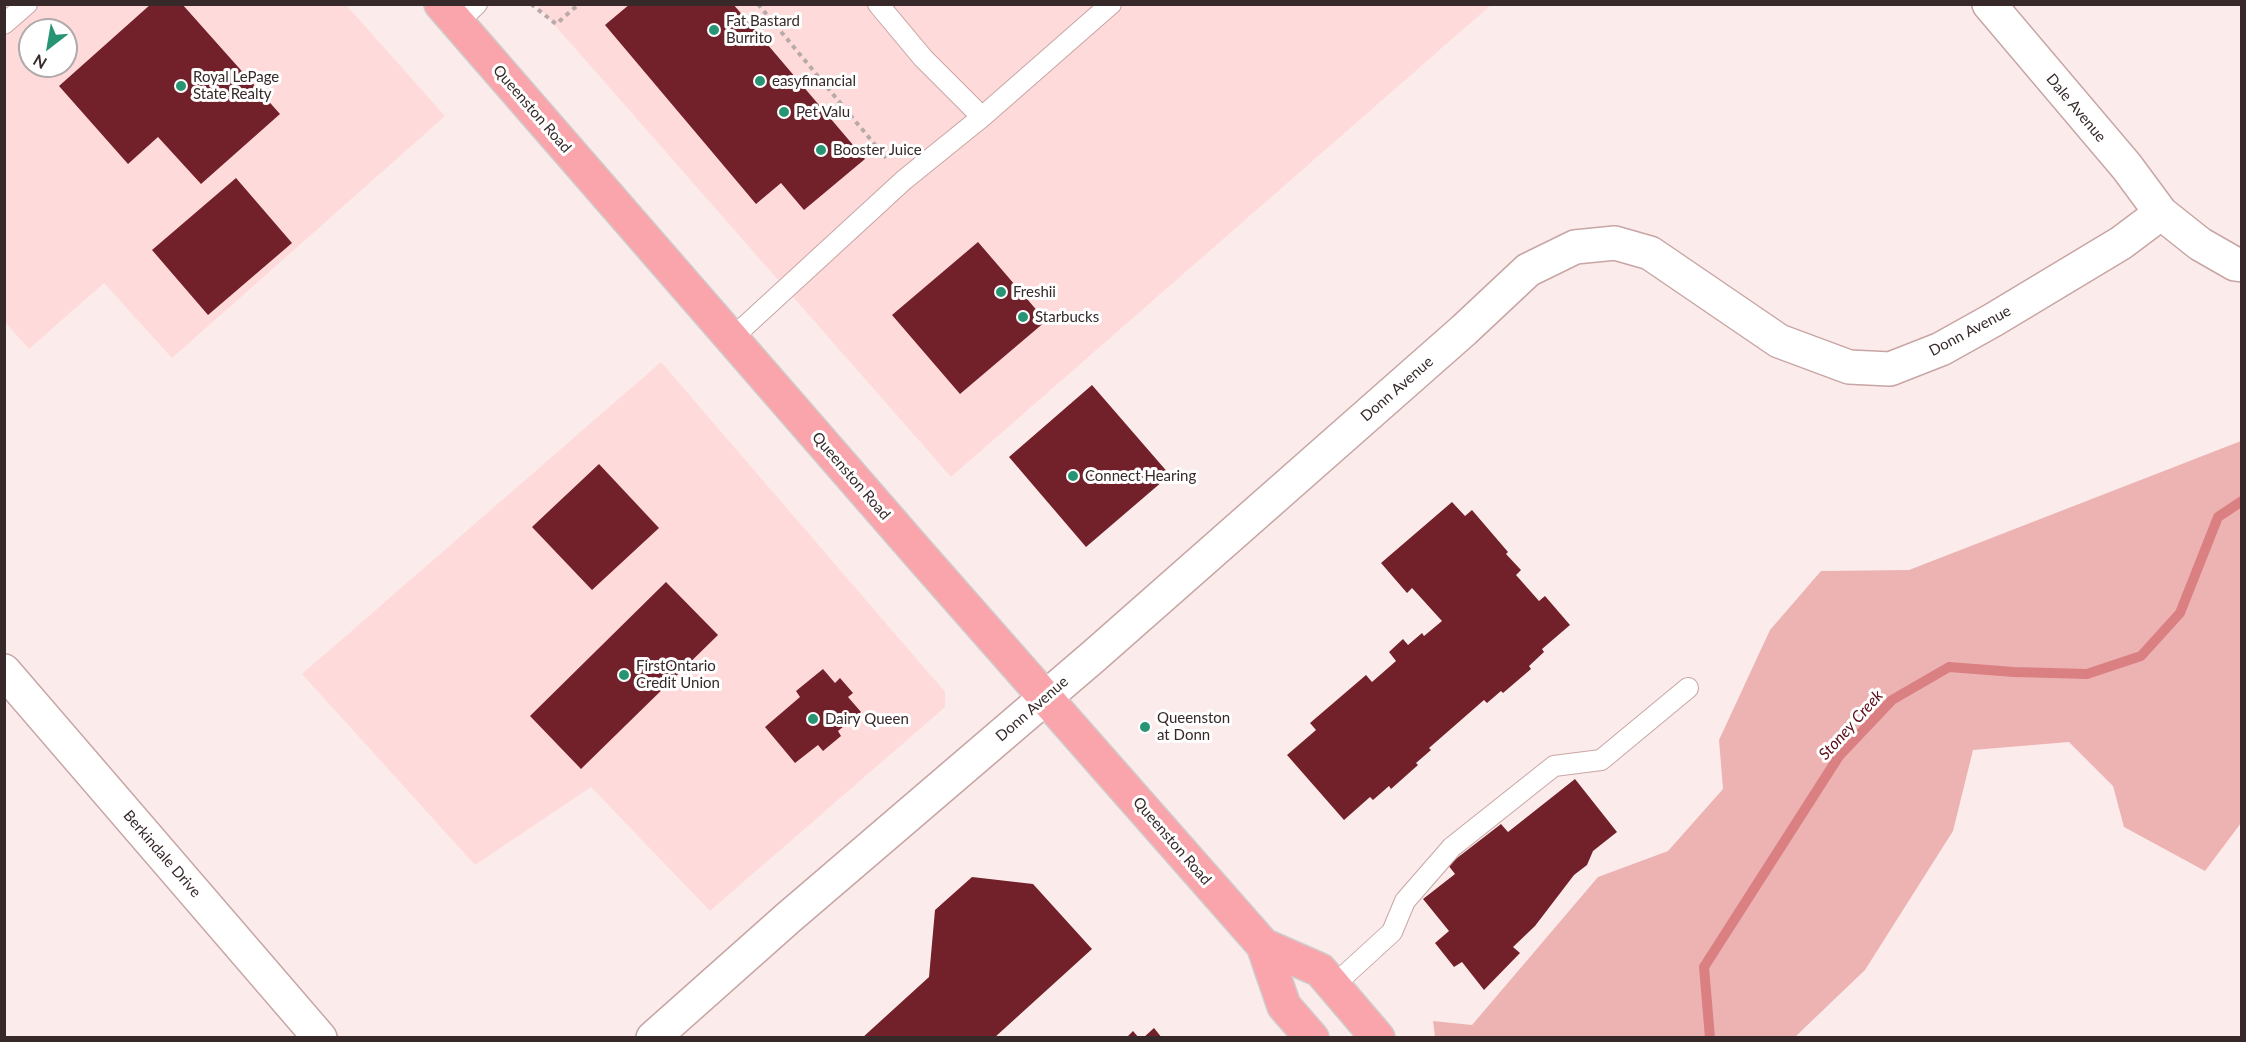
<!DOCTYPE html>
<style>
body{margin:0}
#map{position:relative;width:2246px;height:1042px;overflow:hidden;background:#fbeceb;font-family:Lato,sans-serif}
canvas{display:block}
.frame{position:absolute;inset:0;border:6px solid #372929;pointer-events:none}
.north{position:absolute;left:18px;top:18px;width:60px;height:60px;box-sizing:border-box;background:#fff;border:2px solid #afa9a9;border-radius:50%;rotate:211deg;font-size:16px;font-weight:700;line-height:24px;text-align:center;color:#372929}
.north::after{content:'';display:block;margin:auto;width:21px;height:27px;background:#279474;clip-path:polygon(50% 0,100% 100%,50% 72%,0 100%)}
</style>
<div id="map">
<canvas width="2246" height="1042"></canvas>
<div class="frame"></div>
<div class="north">N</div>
</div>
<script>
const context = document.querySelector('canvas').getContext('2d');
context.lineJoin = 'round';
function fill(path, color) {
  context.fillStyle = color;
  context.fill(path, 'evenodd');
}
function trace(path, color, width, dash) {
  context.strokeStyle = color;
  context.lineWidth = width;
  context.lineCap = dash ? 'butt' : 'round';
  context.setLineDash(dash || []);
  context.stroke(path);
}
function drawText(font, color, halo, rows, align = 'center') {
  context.font = font + ' Lato,sans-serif';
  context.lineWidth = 6;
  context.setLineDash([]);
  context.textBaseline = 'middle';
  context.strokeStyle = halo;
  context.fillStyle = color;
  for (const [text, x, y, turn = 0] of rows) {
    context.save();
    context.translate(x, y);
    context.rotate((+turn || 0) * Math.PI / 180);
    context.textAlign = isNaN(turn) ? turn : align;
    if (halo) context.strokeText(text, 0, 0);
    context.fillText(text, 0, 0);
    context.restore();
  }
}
fill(new Path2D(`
 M4,5H346L445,116L172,358L104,283L29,349L5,322ZM30,30H66V66H30Z
 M537,5H1491L951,477Z
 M661,362L945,692V707L710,911L591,787L475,865L302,674Z`), '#ffdada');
fill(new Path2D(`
 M2241,441V823L2205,871L2124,827L2113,786L2069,742L1973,750L1953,831L1865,970L1795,1037H1435L1433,1021L1472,1025L1598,877L1668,851L1723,789L1719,740L1770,630L1821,571L1909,570Z`), '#edb3b3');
trace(new Path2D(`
 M1710,1038L1704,967L1839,756L1892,700L1949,667L2014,672L2087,674L2141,656L2180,613L2218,517L2242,501`), '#db8082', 10);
fill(new Path2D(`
 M151,4H182L280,114L201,184L158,137L128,164L59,86Z
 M630,4H733L865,159L804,210L781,183L756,204L605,25Z
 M236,178L292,243L208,315L152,250Z
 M978,242L1046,321L960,394L892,315Z
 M1092,385L1170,475L1086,547L1009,457Z
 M599,464L659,528L592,590L532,527Z
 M1452,502L1465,516L1472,510L1508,552L1506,554L1521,570L1516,575L1539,601L1545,596L1570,625L1542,649L1544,652L1529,666L1531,669L1503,693L1501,691L1487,703L1484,700L1429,748L1431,750L1416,763L1418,765L1391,789L1389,786L1373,800L1370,797L1344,820L1287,755L1316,730L1310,723L1366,675L1372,682L1396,661L1389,652L1403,639L1408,645L1422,633L1424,636L1442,621L1412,588L1407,593L1381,563Z
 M666,582L718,635L581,769L530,716Z
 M823,669L835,683L840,678L853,693L848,697L861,712L838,731L841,736L823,751L818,745L795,763L765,727L800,697L796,691Z
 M1575,779L1617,832L1593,851L1587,865L1574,875L1535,926L1513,947L1520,953L1484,990L1462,962L1454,967L1435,943L1449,931L1423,899L1455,874L1448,865L1501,824L1508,832Z
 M972,877L1033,884L1092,949L994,1038H862L929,977L935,910Z
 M1154,1028L1162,1038H1143Z
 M1133,1031L1139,1038H1126Z`), '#72212a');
const lane = new Path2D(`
 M878,4L923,58L982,117
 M457,23L477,4
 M4,24L27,4
 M731,339L904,180L982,117L1111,4
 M1333,986L1392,932L1405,901L1452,847L1554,766L1601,760L1688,688`);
const street = new Path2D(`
 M1989,4L2127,167L2161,213
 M4,671L320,1038
 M653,1038L788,918L1094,656L1464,330L1528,270L1575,247L1615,243L1650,253L1779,341L1849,367L1890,369L1941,349L1993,320L2121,243L2161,213L2200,244L2235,264L2242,265`);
const primary = new Path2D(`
 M441,4L919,554L1263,945L1284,1006L1312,1038
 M1263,945L1320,970L1378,1038`);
trace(lane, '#c8a5a4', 22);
trace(street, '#c8a5a4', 36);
trace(primary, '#cfcccc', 36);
trace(new Path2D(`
 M531,4L556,24L579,4
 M758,4L886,158`), '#b9aaaa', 4, [4.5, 4.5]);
trace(lane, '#fff', 20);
trace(street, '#fff', 33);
trace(primary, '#faa5ab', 33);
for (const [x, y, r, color] of [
 [714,30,6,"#279474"],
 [760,81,6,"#279474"],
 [181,86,6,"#279474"],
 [784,112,6,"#279474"],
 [821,150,6,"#279474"],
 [1001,292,6,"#279474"],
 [1023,317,6,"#279474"],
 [1073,476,6,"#279474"],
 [624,675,6,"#279474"],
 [813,719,6,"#279474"],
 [1145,727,6,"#279474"]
]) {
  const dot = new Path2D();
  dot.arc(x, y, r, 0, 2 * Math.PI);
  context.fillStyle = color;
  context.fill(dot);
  trace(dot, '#fff', 2);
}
drawText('15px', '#372929', '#fff', [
 ["Fat Bastard",726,21],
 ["Burrito",726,38],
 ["Royal LePage",193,77],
 ["State Realty",193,94],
 ["easyfinancial",772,81],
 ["Pet Valu",796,112],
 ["Booster Juice",833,150],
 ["Freshii",1013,292],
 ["Starbucks",1035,317],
 ["Connect Hearing",1085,476],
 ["FirstOntario",636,666],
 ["Credit Union",636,683],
 ["Queenston",1157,718],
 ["at Donn",1157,735],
 ["Dairy Queen",825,719]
], 'left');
drawText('15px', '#372929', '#fff', [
 ["Dale Avenue",2076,108,50],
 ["Queenston Road",532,109,49],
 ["Donn Avenue",1970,331,-28],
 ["Donn Avenue",1397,389,-41],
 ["Queenston Road",851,476,49],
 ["Donn Avenue",1032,709,-41],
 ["Queenston Road",1172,841,49],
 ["Berkindale Drive",162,854,49]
]);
drawText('italic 16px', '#5f0c1a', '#fff', [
 ["Stoney Creek",1851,725,-48]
]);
</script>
